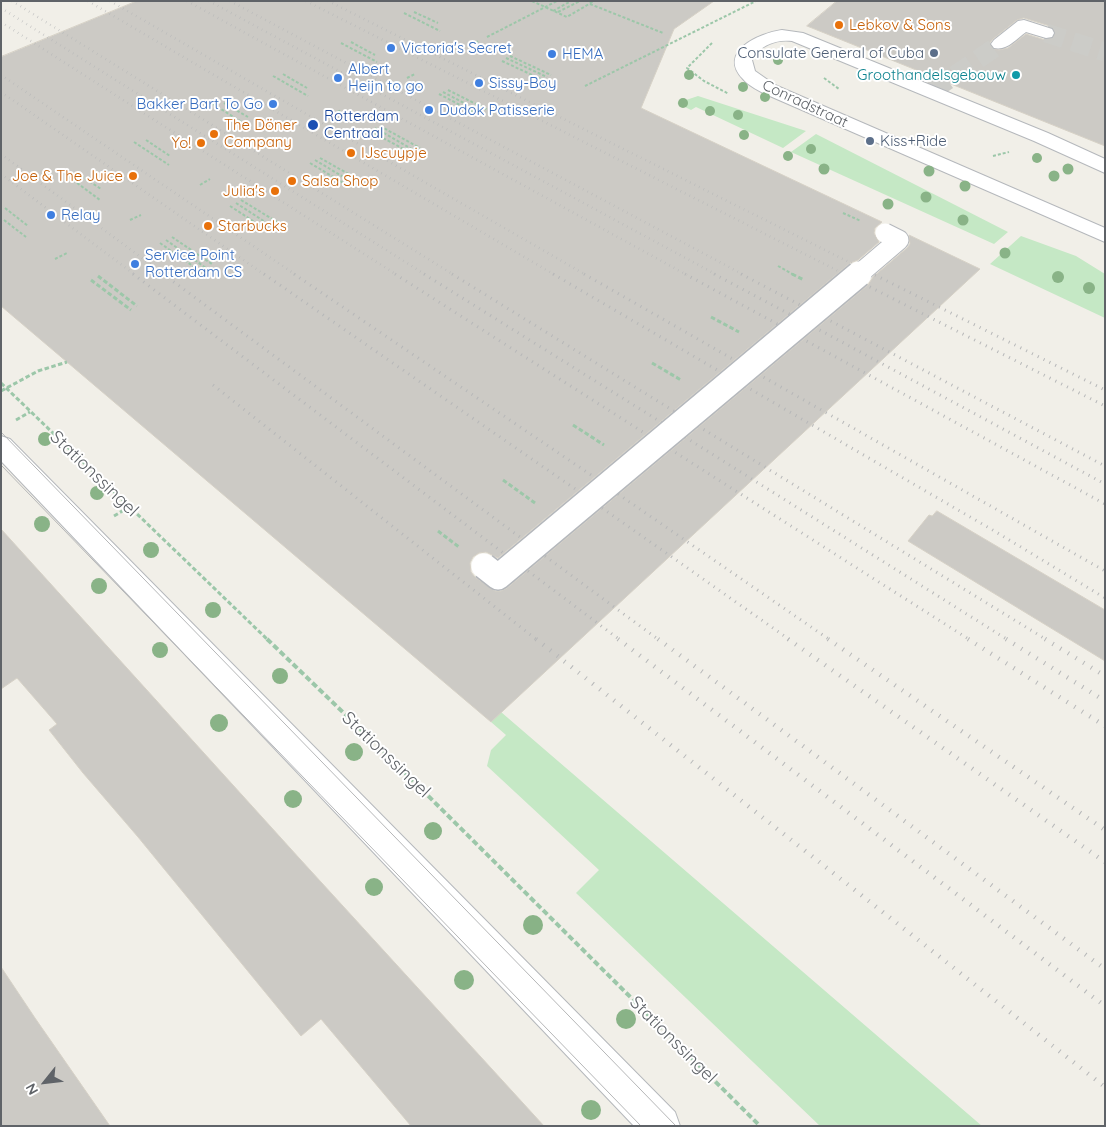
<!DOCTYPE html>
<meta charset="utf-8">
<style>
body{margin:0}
#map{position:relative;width:1106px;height:1127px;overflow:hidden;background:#f1efe8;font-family:Quicksand,sans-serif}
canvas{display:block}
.frame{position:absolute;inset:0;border:2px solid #5f6368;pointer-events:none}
.north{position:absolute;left:20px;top:1057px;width:50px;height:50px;-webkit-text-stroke:4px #fff;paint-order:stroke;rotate:241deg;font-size:14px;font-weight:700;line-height:20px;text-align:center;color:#5f6368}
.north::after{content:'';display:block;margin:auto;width:18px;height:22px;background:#5f6368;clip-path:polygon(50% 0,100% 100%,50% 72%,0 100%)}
</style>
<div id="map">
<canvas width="1106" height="1127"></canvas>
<div class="frame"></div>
<div class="north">N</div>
</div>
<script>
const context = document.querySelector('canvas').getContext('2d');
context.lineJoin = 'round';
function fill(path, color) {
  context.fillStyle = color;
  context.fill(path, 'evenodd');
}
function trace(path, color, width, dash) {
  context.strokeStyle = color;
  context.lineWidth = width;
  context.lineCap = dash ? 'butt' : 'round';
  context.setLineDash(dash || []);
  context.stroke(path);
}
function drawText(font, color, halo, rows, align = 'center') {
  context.font = font + ' Quicksand,sans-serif';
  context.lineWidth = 4;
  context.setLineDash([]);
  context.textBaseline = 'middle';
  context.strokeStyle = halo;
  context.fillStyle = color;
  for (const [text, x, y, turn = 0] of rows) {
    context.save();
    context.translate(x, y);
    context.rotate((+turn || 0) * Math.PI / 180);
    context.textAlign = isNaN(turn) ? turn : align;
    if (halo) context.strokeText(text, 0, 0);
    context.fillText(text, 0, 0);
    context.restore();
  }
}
fill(new Path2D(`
 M698,96L806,131L783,148L696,107L691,110L677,103Z
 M816,134L1008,232L994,244L791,152Z
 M1021,236L1076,256L1105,274V318L990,264Z
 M501,712L982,1126H820L576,893L599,870L487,766L491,750L506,735L491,722Z`), '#c5e8c5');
const building = new Path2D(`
 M137,1H714L674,29L641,108L882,222L875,228L874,233L879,242L858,260L850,263L498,558L486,552L479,553L473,557L470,563L471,572L475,577L495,591H501L507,588L868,285L873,277L907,248L910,244L909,235L980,269L491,722L1,306V57Z
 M837,1H1105V146L807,26ZM1024,18L1053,27L1056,32L1054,38L1045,40L1026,34L1008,48L999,50L992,49L989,44L993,39L1017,20Z
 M937,511L1105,610V661L908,541L929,515L932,516Z
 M1,529L300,859L544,1126H411L321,1019L301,1036L138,837L83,773L49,730L57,724L17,678L1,689Z
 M1,967L35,1018L110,1126H1Z`);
fill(building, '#cccac5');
trace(building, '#d6d1c6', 1);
trace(new Path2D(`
 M1046,33L1105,52
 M932,91L1000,44`), '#ccccc8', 19, [19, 9]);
const minor = new Path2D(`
 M1024,20L1052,29L1054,33L1052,37L1046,38L1026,32C1016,39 1007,51 994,48L991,44L994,40L1018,21Z
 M782,30L803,33L1048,133L1105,159V173L1034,141L792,41C777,39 759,45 752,60L755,71L775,85L1105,228V242L763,93C756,89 748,85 743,79C717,52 759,33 782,30Z
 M1,436L10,439L675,1112L680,1126H634L1,461Z`);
trace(minor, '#b5b8bc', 2);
trace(new Path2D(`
 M532,1L567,17L594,1
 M590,4L663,33
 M553,11L571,1
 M414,12L438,23
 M558,12L580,1
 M404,13L440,31
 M487,37L557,1
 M351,42L375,55
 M341,43L377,62
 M712,43L687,68L704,81L729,94
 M471,45L479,41
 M510,56L551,75
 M506,58L547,77
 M502,61L543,80
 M283,74L307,88
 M273,76L308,96
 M407,78L415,74
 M824,78L839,89
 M585,86L756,1
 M448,90L488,110
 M443,92L483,113
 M439,94L479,115
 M224,103L248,117
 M213,104L248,126
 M333,114L342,110
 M380,126L420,148
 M375,128L415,151
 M370,131L411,153
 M146,140L170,156
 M134,142L169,165
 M279,144L288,139
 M993,156L1009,152
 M320,158L361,181
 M315,160L355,184
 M310,163L350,187
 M77,173L101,189
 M65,174L100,200
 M200,185L210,179
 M241,200L282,225
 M236,203L276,229
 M230,206L270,232
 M5,208L28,226
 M843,213L861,221
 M4,220L26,237
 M130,220L141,215
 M172,237L212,264
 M166,240L206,268
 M160,243L200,271
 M55,259L67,253
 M778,266L794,275`), '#9cc7a9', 2, [3, 2]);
trace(new Path2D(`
 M792,274L804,280
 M98,276L137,306
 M91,280L131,310
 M711,317L739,332
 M652,363L681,380
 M1,383L268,640
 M1,391L38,371L67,362
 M16,420L30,412
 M573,425L604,445
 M503,480L535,503
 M114,516L129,507
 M438,531L459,547`), '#9cc7a9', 3, [4.5, 2.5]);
trace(new Path2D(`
 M267,639L379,747L760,1126`), '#9cc7a9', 4, [6, 3]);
fill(minor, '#fff');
trace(new Path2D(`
 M1,432L676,1126
 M1,465L641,1126`), '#b6b7b8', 1);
trace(new Path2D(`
 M12,1L454,275
 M88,1L555,275
 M110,1L586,275
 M187,1L687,275
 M209,1L717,275
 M230,1L744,275
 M306,1L844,274
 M328,1L855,265
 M1,8L426,275
 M1,22L397,275
 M1,75L296,275
 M1,92L265,275
 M1,154L165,275
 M1,174L135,275`), '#b6b7b8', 2.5, [0.5, 4.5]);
trace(new Path2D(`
 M133,274L506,555
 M163,274L524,540
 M264,274L581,493
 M294,274L597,479
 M395,274L649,436
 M424,274L664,424
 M452,274L677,413
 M553,274L724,374
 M584,274L738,362
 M685,274L781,326
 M714,274L793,316
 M741,274L804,307
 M875,275L1105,390
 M864,284L1105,406
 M825,318L1105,466
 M814,327L1105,484
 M801,338L1105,504
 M758,374L1105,571
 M213,385L537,640
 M745,386L996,532L1105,598
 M698,426L1047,640
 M685,437L1008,640
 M670,449L970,640
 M618,494L830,640
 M602,508L790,640
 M545,556L659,640
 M528,571L620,640`), '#b6b7b8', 3, [1, 5.5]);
trace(new Path2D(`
 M536,639L1105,1087
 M618,639L1105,1006
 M658,639L1105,969
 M788,639L1105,862
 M828,639L1105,830
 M968,639L1105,726
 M1006,639L1105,701
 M1045,639L1105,676`), '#b6b7b8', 4.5, [1, 8]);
const minorBridgeFar1 = new Path2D(`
 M858,275L899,240L885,233`);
const minorBridge = new Path2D(`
 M484,566L498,577L859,274`);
trace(minorBridgeFar1, '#b5b8bc', 21, []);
trace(minorBridge, '#b5b8bc', 28, []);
trace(minorBridgeFar1, '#fff', 19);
trace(minorBridge, '#fff', 25);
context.fillStyle = '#89b387';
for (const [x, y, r] of [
 [778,60,5],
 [689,75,5],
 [743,87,5],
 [765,97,5],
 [683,103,5],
 [710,111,5],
 [738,115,5],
 [744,135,5],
 [811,149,5],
 [788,156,5],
 [1037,158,5],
 [824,169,5.5],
 [1068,169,5.5],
 [929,171,5.5],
 [1054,176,5.5],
 [965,186,5.5],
 [926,197,5.5],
 [888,204,5.5],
 [963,220,5.5],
 [1005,253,5.5],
 [1058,277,6],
 [1089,288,6],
 [45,439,7],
 [97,493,7],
 [42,524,8],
 [151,550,8],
 [99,586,8],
 [213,610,8],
 [160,650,8],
 [280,676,8],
 [219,723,9],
 [354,752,9],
 [293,799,9],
 [433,831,9],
 [374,887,9],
 [533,925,10],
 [464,980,10],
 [626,1019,10],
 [591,1110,10]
]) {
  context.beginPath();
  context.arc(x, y, r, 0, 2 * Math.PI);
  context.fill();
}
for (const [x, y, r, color] of [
 [839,25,5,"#e8710a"],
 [391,48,5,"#3f7fe0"],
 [934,53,5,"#5c6f8a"],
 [552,54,5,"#3f7fe0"],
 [1016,75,5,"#0f9aa8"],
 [338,78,5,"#3f7fe0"],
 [479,83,5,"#3f7fe0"],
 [273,104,5,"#3f7fe0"],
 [429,110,5,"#3f7fe0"],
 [313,125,6,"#1a4fb4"],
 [214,134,5,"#e8710a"],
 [870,141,5,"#5c6f8a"],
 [201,143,5,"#e8710a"],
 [351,153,5,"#e8710a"],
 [133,176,5,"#e8710a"],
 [292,181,5,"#e8710a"],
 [275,191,5,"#e8710a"],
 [51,215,5,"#3f7fe0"],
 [208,226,5,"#e8710a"],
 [135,264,5,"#3f7fe0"]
]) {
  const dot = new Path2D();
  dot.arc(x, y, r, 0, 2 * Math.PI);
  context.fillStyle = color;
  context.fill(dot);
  trace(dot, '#fff', 2);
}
drawText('15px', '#c56008', '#fff', [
 ["Lebkov & Sons",849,25],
 ["The Döner",224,125],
 ["Company",224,142],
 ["Yo!",191,143,"right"],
 ["IJscuypje",361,153],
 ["Joe & The Juice",123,176,"right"],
 ["Salsa Shop",302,181],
 ["Julia's",265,191,"right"],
 ["Starbucks",218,226]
], 'left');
drawText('15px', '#366cbe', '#fff', [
 ["Victoria's Secret",401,48],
 ["HEMA",562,54],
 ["Albert",348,69],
 ["Heijn to go",348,86],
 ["Sissy-Boy",489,83],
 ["Bakker Bart To Go",263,104,"right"],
 ["Dudok Patisserie",439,110],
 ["Relay",61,215],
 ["Service Point",145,255],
 ["Rotterdam CS",145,272]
], 'left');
drawText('15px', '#4e5e75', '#fff', [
 ["Consulate General of Cuba",924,53],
 ["Kiss+Ride",880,141,"left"]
], 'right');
drawText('15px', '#0d838f', '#fff', [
 ["Groothandelsgebouw",1006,75]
], 'right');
drawText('15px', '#5f6368', '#fff', [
 ["Conradstraat",805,104,25]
]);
drawText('15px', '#164399', '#fff', [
 ["Rotterdam",324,116],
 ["Centraal",324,133]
], 'left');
drawText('18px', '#5f6368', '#fff', [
 ["Stationssingel",94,474,44],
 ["Stationssingel",386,755,44],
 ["Stationssingel",673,1040,45]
]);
</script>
